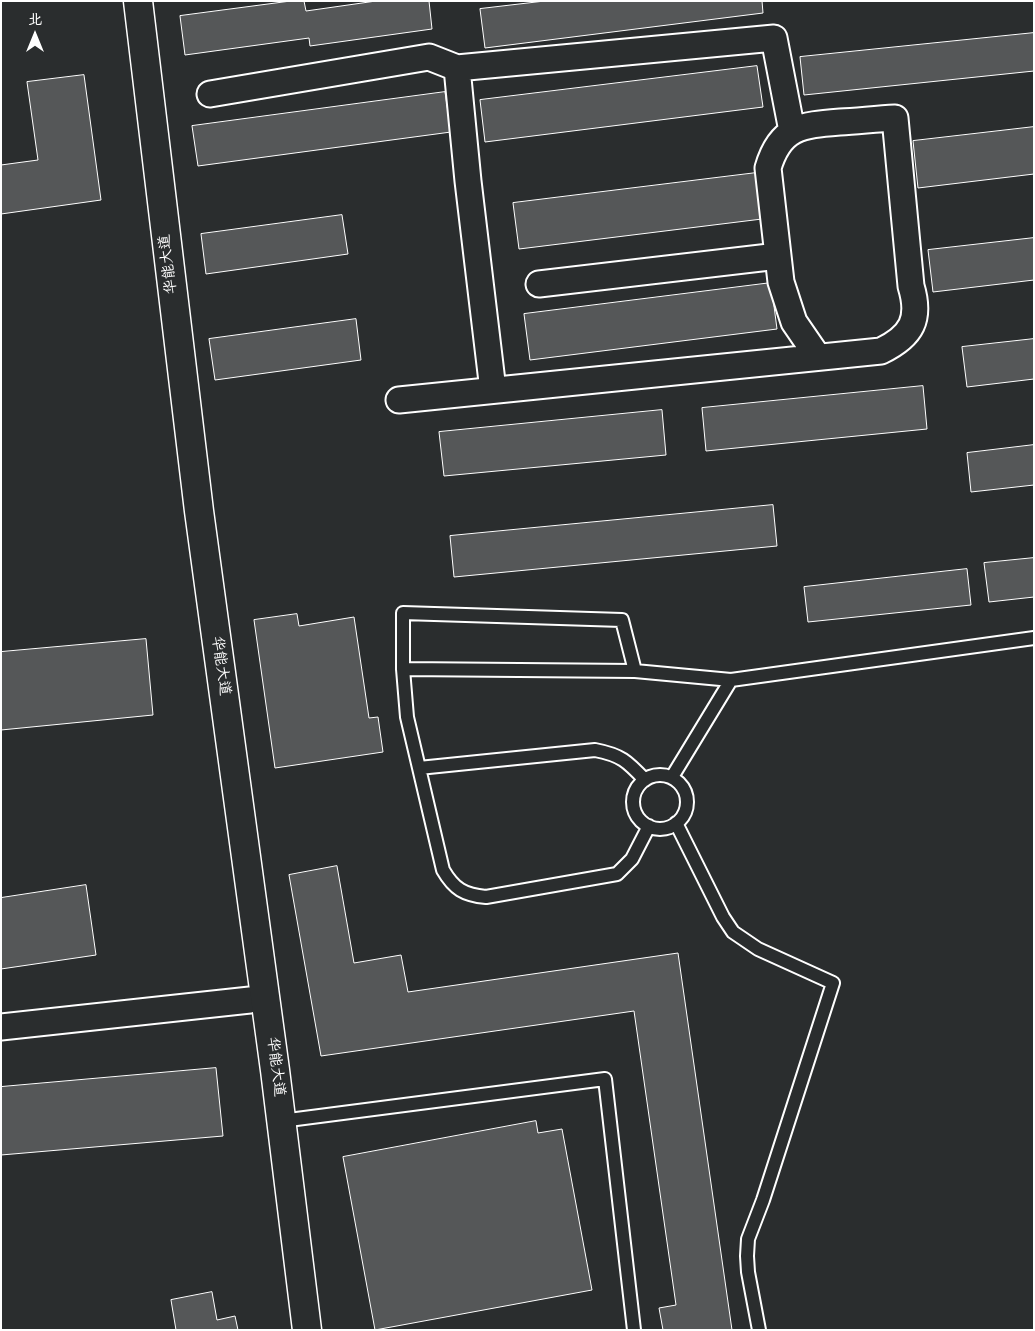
<!DOCTYPE html>
<meta charset="utf-8">
<style>
body{margin:0}
#map{position:relative;width:1035px;height:1331px;overflow:hidden;background:#2a2d2e;font-family:"Architects Daughter","LXGW WenKai TC",sans-serif}
canvas{display:block}
.frame{position:absolute;inset:0;border:2px solid #fff;pointer-events:none}
.north{position:absolute;left:10px;top:10px;width:50px;height:50px;-webkit-text-stroke:4px #2a2d2e;paint-order:stroke;rotate:0deg;font-size:14px;font-weight:700;line-height:20px;text-align:center;color:#fff}
.north::after{content:'';display:block;margin:auto;width:18px;height:22px;background:#fff;clip-path:polygon(50% 0,100% 100%,50% 72%,0 100%)}
</style>
<div id="map">
<canvas width="1035" height="1331"></canvas>
<div class="frame"></div>
<div class="north">北</div>
</div>
<script>
const context = document.querySelector('canvas').getContext('2d');
context.lineJoin = 'round';
function fill(path, color) {
  context.fillStyle = color;
  context.fill(path, 'evenodd');
}
function trace(path, color, width, dash) {
  context.strokeStyle = color;
  context.lineWidth = width;
  context.lineCap = dash ? 'butt' : 'round';
  context.setLineDash(dash || []);
  context.stroke(path);
}
function drawText(font, color, halo, rows, align = 'center') {
  context.font = font + ' "Architects Daughter","LXGW WenKai TC",sans-serif';
  context.lineWidth = 4.5;
  context.setLineDash([]);
  context.textBaseline = 'middle';
  context.strokeStyle = halo;
  context.fillStyle = color;
  for (const [text, x, y, turn = 0] of rows) {
    context.save();
    context.translate(x, y);
    context.rotate((+turn || 0) * Math.PI / 180);
    context.textAlign = isNaN(turn) ? turn : align;
    if (halo) context.strokeText(text, 0, 0);
    context.fillText(text, 0, 0);
    context.restore();
  }
}
const building = new Path2D(`
 M291,1H304L306,11L376,1H429L432,29L310,46L309,38L185,55L180,16Z
 M545,1H762L763,13L485,48L480,9Z
 M1034,33V71L804,95L800,57Z
 M757,66L763,107L485,142L480,100Z
 M84,75L101,200L1,214V165L38,160L27,82Z
 M445,92L451,132L198,166L192,126Z
 M1034,127V174L918,188L913,141Z
 M756,173L762,219L519,249L513,203Z
 M342,215L348,254L206,274L201,234Z
 M1034,238V280L933,292L928,250Z
 M771,283L777,329L530,360L524,314Z
 M356,319L361,360L215,380L209,339Z
 M1034,339V379L967,387L962,347Z
 M923,386L927,429L706,451L702,408Z
 M662,410L666,455L444,476L439,432Z
 M1034,445V485L971,492L967,453Z
 M773,505L777,546L454,577L450,536Z
 M1034,558V597L989,602L984,563Z
 M967,569L971,605L808,622L804,587Z
 M297,614L299,626L354,617L369,718L378,717L383,752L275,768L254,620Z
 M146,639L153,715L1,730V652Z
 M337,866L354,963L401,955L408,992L678,953L732,1330H663L659,1308L676,1305L634,1011L321,1056L289,875Z
 M86,885L96,955L1,969V898Z
 M216,1068L223,1136L1,1155V1087Z
 M536,1121L538,1133L562,1129L592,1290L375,1330L343,1157Z
 M212,1292L217,1320L235,1316L238,1330H176L171,1300Z`);
fill(building, '#555758');
trace(building, '#fff', 1);
const lane = new Path2D(`
 M403,669L407,717L443,870C454,889 464,895 486,897L617,874L632,859L649,826
 M635,671L622,620L403,613V669L635,671L731,680L1034,638
 M419,768L595,750C621,755 627,761 645,780
 M633 802a27 27 0 1 1 54 0a27 27 0 1 1-54 0Z
 M672,777L731,680
 M676,823L723,917L733,932L758,949L833,983L763,1200L748,1239L747,1256L748,1272L759,1330
 M281,1121L605,1079L634,1330`);
const street = new Path2D(`
 M457,68L468,181L493,390
 M210,94L429,57L457,68L774,38L792,131
 M539,284L778,256
 M399,400L881,351C912,336 921,319 911,286L895,118C876,119 858,121 840,122C801,125 780,127 768,168L781,282L794,322L818,357
 M1,1027L250,1000`);
const secondary = new Path2D(`
 M138,1L199,511L275,1070L307,1330`);
trace(lane, '#fff', 16);
trace(street, '#fff', 29);
trace(secondary, '#fff', 31);
trace(lane, '#2a2d2e', 12);
trace(street, '#2a2d2e', 25);
trace(secondary, '#2a2d2e', 28);
drawText('15px', '#fff', '#2a2d2e', [
 ["华能大道",169,264,-97],
 ["华能大道",220,666,82],
 ["华能大道",275,1067,83]
]);
</script>
